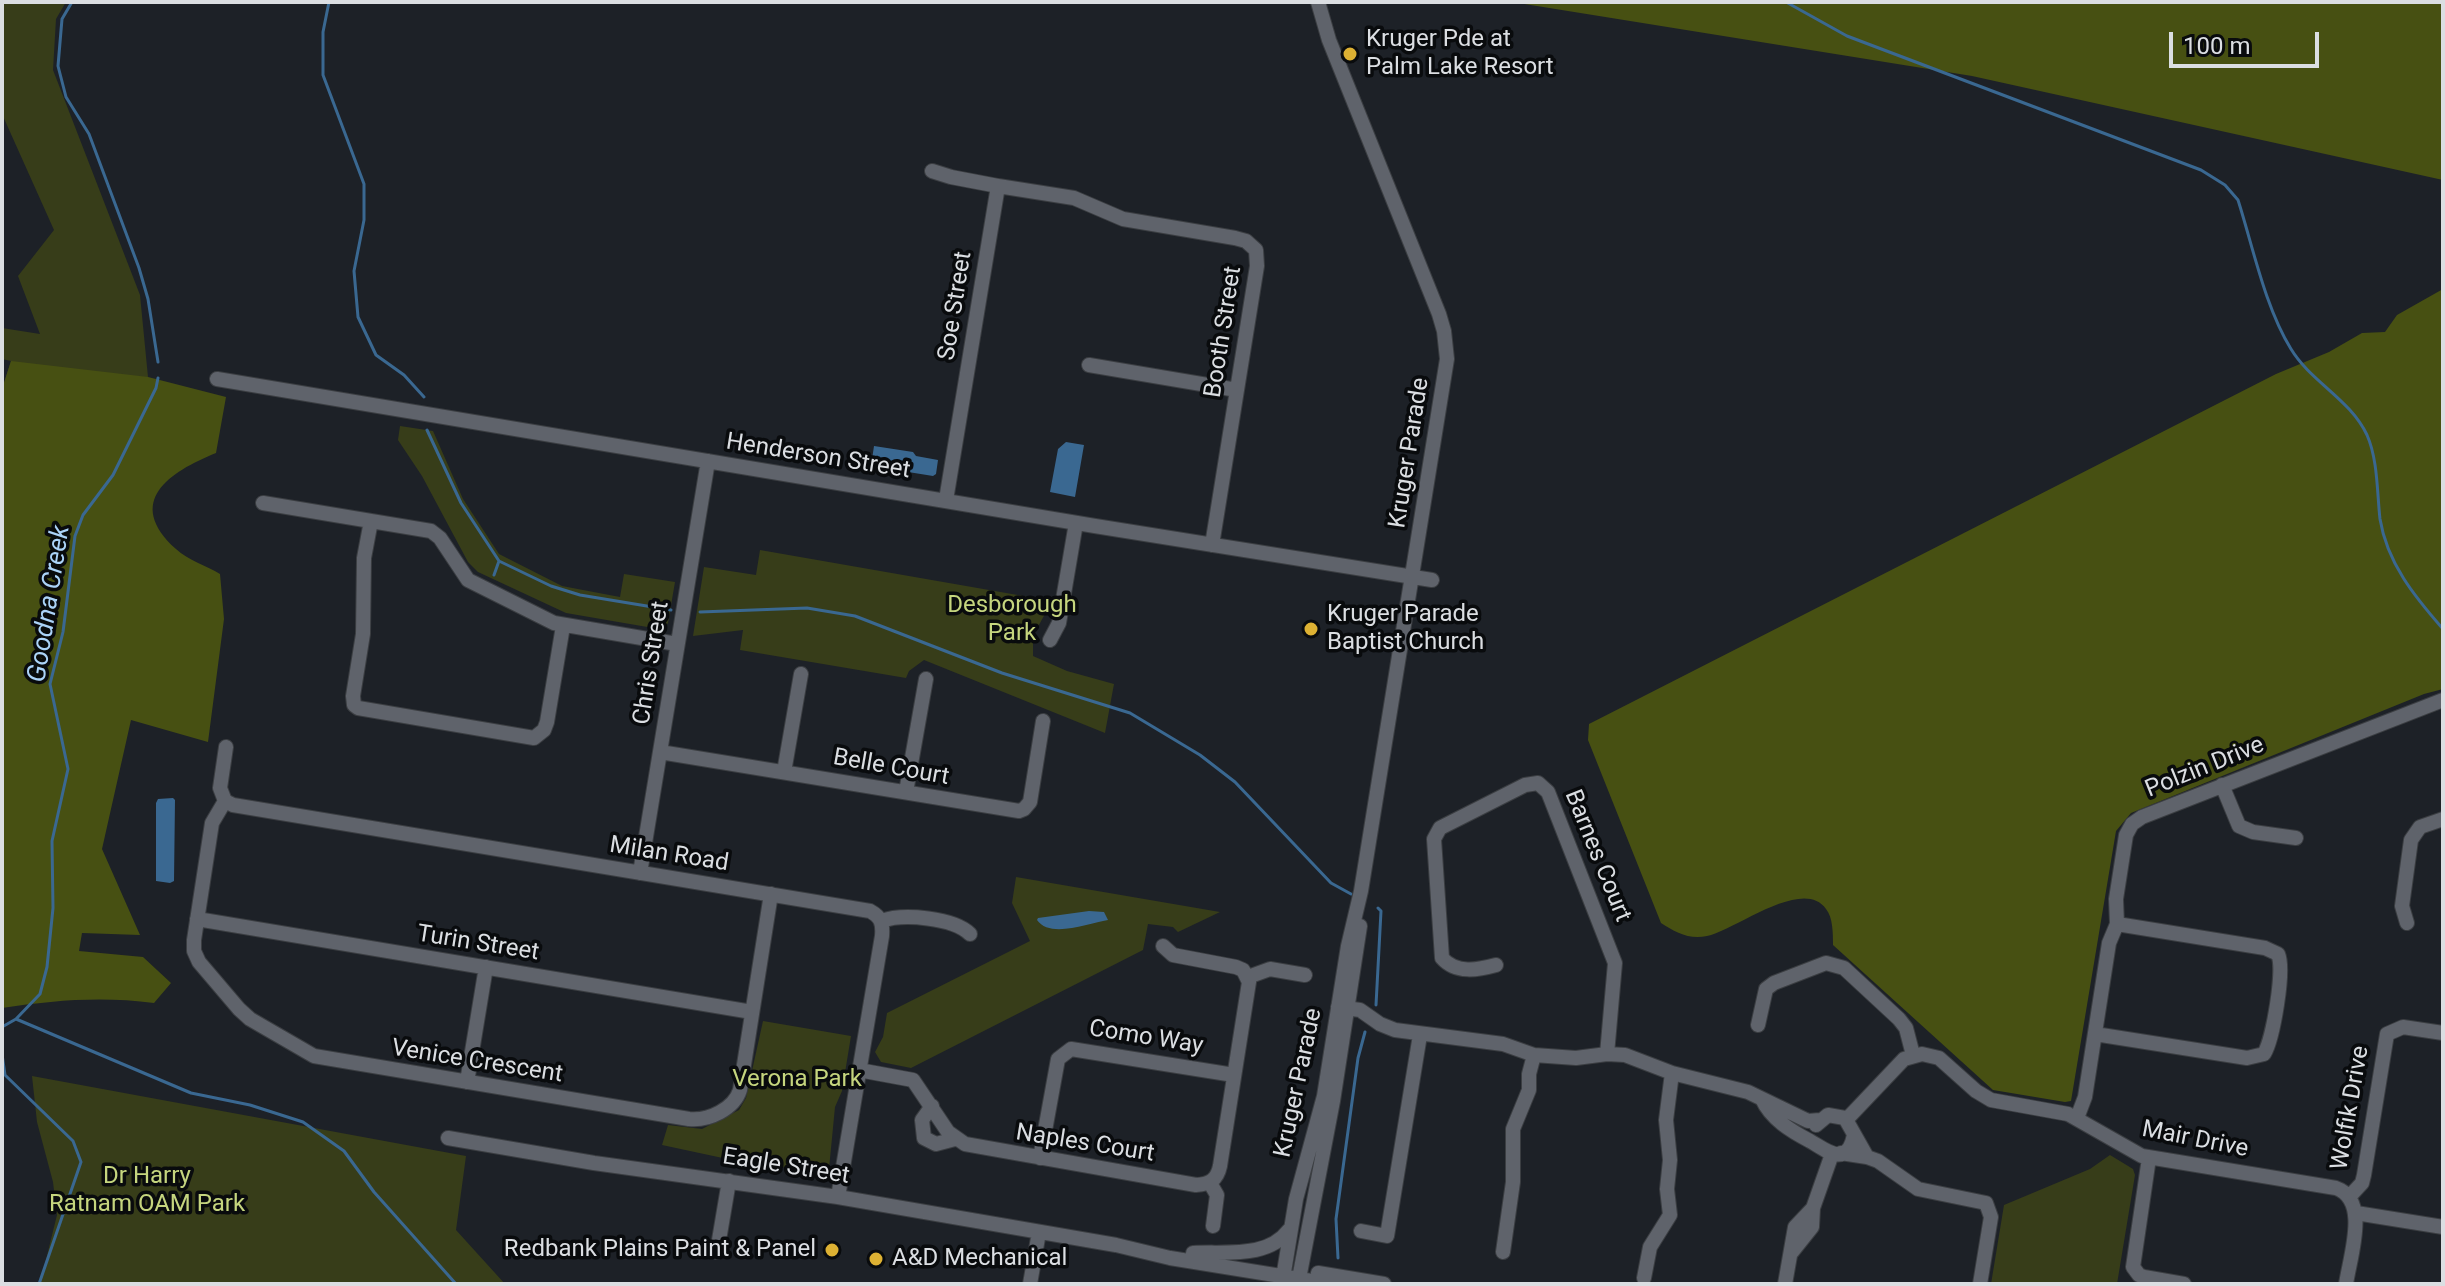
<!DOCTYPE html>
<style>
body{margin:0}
#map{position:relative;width:2445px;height:1286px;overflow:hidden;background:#1d2127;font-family:Roboto,sans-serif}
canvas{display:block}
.frame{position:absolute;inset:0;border:4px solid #dbdee2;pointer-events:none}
.scale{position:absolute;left:2169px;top:32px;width:150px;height:36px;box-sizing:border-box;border:4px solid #dbdee2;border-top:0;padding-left:10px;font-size:24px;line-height:28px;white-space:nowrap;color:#dbdee2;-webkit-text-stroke:6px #090b0d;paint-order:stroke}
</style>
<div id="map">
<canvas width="2445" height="1286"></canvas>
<div class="frame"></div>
<div class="scale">100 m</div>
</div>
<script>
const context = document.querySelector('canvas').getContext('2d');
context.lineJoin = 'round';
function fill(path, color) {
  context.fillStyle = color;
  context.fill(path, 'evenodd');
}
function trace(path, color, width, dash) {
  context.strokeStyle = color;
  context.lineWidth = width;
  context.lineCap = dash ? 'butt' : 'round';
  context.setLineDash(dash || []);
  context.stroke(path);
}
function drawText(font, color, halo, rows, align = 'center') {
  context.font = font + ' Roboto,sans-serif';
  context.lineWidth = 7;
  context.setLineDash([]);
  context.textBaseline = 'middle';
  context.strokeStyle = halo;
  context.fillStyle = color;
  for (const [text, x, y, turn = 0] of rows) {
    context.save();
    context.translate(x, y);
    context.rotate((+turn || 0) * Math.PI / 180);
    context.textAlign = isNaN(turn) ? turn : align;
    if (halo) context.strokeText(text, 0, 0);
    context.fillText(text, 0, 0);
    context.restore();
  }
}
fill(new Path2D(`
 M2,2H66L56,19L53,70L140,295L148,377L96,505L2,389L11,361L2,359V328L40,334L18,276L54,230L2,114Z
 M400,426L433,431L463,499L499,554L562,586L620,597L624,574L675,582L668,623L665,627L659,629L566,613L478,572L468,562L422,476L398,440Z
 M760,550L1052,601L1033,636V656L1067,671L1114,684L1105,733L924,660L909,671L906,678L740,650L743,630L693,636L704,567L756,575Z
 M1016,877L1220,912L1178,932L1173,927L1148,924L1143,950L911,1068L881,1062L875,1052L883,1037L887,1013L1030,941L1012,903Z
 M763,1021L851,1036L842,1091L835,1107L829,1169L824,1173L732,1160L662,1145L668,1125L702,1129L739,1110L746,1098Z
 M32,1076L466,1156L456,1230L505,1284H40L57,1215L53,1182L37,1122Z
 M2110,1155L2133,1169L2135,1175L2117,1284H1991L2004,1205L2090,1169Z`), '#373d19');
fill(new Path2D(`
 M1512,2H2443V180L1972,76Z
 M2443,289V689L2424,694L2131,813L2116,831L2071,1101L2065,1102L1993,1090L1833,945C1833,934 1833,917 1826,909C1803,876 1734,931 1707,936C1689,940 1675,932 1661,923L1588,740L1589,724L2276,374L2329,352L2362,333L2385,332L2397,315Z
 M11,361L148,377L226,397L216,453C169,472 124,502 176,549C188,560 207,566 220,574L224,619L208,742L131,720L102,849L140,935L82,933L79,951L143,957L171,983L154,1003C103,996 53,1000 2,1008V389Z`), '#475012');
fill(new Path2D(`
 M1066,442L1084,445L1075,497L1050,492L1058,449Z
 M874,446L913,452L916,456L938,460L936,474L933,476L871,466Z
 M173,798L175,800L174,881L170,883L156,881V803L158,799Z
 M1089,911L1104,912L1108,920C1089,923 1050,939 1037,920L1038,918Z`), '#3a6891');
trace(new Path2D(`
 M72,2L62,19L58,66L66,97L89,134L139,268L148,299L158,362
 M329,2L323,32V75L364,184V220L354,271L358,317L376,355L404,375L424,397
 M1786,2L1847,36L2201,170L2225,185L2238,200C2253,247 2265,307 2291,349C2311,382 2350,399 2367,435C2378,460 2377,493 2380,519C2387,563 2415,597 2443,629
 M427,430L461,503L499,561L551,586L580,595L671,610
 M494,575L499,561
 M700,612L807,608L855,616L1002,673L1130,713L1200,755L1235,782L1331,883L1351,894
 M1376,1005L1381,911L1378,908
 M16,1019L191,1093L250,1105L303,1122L344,1151L374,1192L456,1284
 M2,1027L16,1019L40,994L47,967L53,908L52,841L68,769L50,684L63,632L75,536L83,515L113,475L156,388L158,378
 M2,1054L5,1075L73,1141L81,1162L39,1284
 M1338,1258L1336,1219L1358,1058L1365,1032`), '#3a6891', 3);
const minor = new Path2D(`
 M932,171L951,177L998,186L946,500
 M998,186L1074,198L1123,219L1235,238L1246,241L1256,250L1257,266L1212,545
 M1089,365L1237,390
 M217,379L1095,526L1432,580
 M263,503L431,531L440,538L468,580L554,623L677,644
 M371,521L364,558L363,634L353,696L354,705L358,708L534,738L544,730L547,722L563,626
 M1050,640L1059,623L1076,523
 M226,747L220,788L225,801L233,805L870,911C881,917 883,923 882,936L838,1197
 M660,752L1019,811L1024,809L1030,802L1043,721
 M784,772L801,674
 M2222,785L2239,826L2253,832L2296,838
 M906,792L926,679
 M225,801L212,823L194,940V951L199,962L239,1009L250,1019L314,1056L689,1119C709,1121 734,1109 740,1090L771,894
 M640,873L708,461
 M197,919L752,1012
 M882,921C903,913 954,918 970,934
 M2407,923L2402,906L2411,840L2420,827L2443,819
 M1496,965C1478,970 1456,974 1442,958L1434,839L1440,828L1525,785L1538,783L1548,792L1615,963L1607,1054
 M1248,977L1270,969L1305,975
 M1338,1007L1360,1010L1380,1024L1395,1030L1503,1044L1534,1055L1576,1058L1607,1054L1625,1055L1672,1073L1748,1092L1808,1121L1820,1120
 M1758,1025L1766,989L1774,983L1826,963L1844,968L1899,1019L1906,1028L1913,1055
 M2095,1034L2247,1058L2264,1054C2273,1039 2285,970 2278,954L2265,948L2117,924
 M859,1070L913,1080L948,1132L965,1144L1196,1185C1210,1184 1217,1180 1220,1166L1249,982L1243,970L1236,967L1173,955L1163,946
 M467,1082L486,967
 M1762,1099C1771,1119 1791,1131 1810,1141C1826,1150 1847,1169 1854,1135
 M932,1106L922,1120L924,1138L936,1144L955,1139
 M2077,1118L2085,1097L2109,943L2117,924L2116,899L2126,835L2132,824L2142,817L2443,700
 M1847,1119L1904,1059L1922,1054L1939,1058L1976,1091L1991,1100L2068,1114L2142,1156L2336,1188C2370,1200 2350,1256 2346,1284
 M1816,1125L1828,1115L1845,1118L1867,1157
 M448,1138L594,1163L838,1197L1116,1245L1170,1258L1330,1284
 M1841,1153L1867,1157L1878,1161L1918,1189L1986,1203L1991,1217L1980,1284
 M1040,1158L1058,1059L1071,1049L1234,1075
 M2149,1158L2133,1267L2139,1275L2144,1277L2184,1284
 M1210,1183L1217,1195L1213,1226
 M2350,1196L2362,1183L2364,1175L2387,1034L2403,1027L2443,1033
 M2356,1213L2443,1227
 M1361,1231L1387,1236L1420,1035
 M717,1252L729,1181
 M1503,1252L1513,1182V1129L1529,1090V1074L1534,1055
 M1792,1252L1812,1227L1813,1208L1832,1154
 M1193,1253C1226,1251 1267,1259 1289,1230
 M1318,1273L1384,1284
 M1644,1278L1650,1247L1670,1215L1667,1189L1670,1160L1666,1120L1672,1073
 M1030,1284L1039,1232
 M1282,1284L1296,1199L1324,1096L1348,946L1361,891L1447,359L1444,331L1439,314L1329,40L1318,2
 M1298,1284L1333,1101L1360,926
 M1785,1284L1795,1227L1813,1208`);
trace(minor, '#3b3e42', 16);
trace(minor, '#5f636b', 14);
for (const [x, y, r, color] of [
 [1350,54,8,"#ddb133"],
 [1311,629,8,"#ddb133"],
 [832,1250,8,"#ddb133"],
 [876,1259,8,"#ddb133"]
]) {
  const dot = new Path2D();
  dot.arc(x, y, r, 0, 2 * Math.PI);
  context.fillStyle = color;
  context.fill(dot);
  trace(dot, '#090b0d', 3);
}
drawText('24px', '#dbdee2', '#090b0d', [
 ["Kruger Pde at",1366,40],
 ["Palm Lake Resort",1366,68],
 ["Kruger Parade",1327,615],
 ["Baptist Church",1327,643],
 ["Redbank Plains Paint & Panel",816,1250,"right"],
 ["A&D Mechanical",892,1259]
], 'left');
drawText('24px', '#dbdee2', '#090b0d', [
 ["Soe Street",956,306,-81],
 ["Booth Street",1224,332,-81],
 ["Kruger Parade",1410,453,-81],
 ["Henderson Street",818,457,9],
 ["Chris Street",652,663,-81],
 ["Belle Court",891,768,10],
 ["Polzin Drive",2205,768,-22],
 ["Milan Road",669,855,9],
 ["Barnes Court",1597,856,68],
 ["Turin Street",478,944,9],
 ["Como Way",1146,1038,9],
 ["Venice Crescent",477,1062,9],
 ["Kruger Parade",1299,1083,-78],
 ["Wolfik Drive",2351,1108,-80],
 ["Mair Drive",2195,1140,11],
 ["Naples Court",1085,1144,9],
 ["Eagle Street",786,1167,9]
]);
drawText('24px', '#c5d57e', '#090b0d', [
 ["Desborough",1012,606],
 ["Park",1012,634],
 ["Verona Park",797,1080],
 ["Dr Harry",147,1177],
 ["Ratnam OAM Park",147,1205]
]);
drawText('italic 26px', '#abd3f8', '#090b0d', [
 ["Goodna Creek",50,604,-81]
]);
</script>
